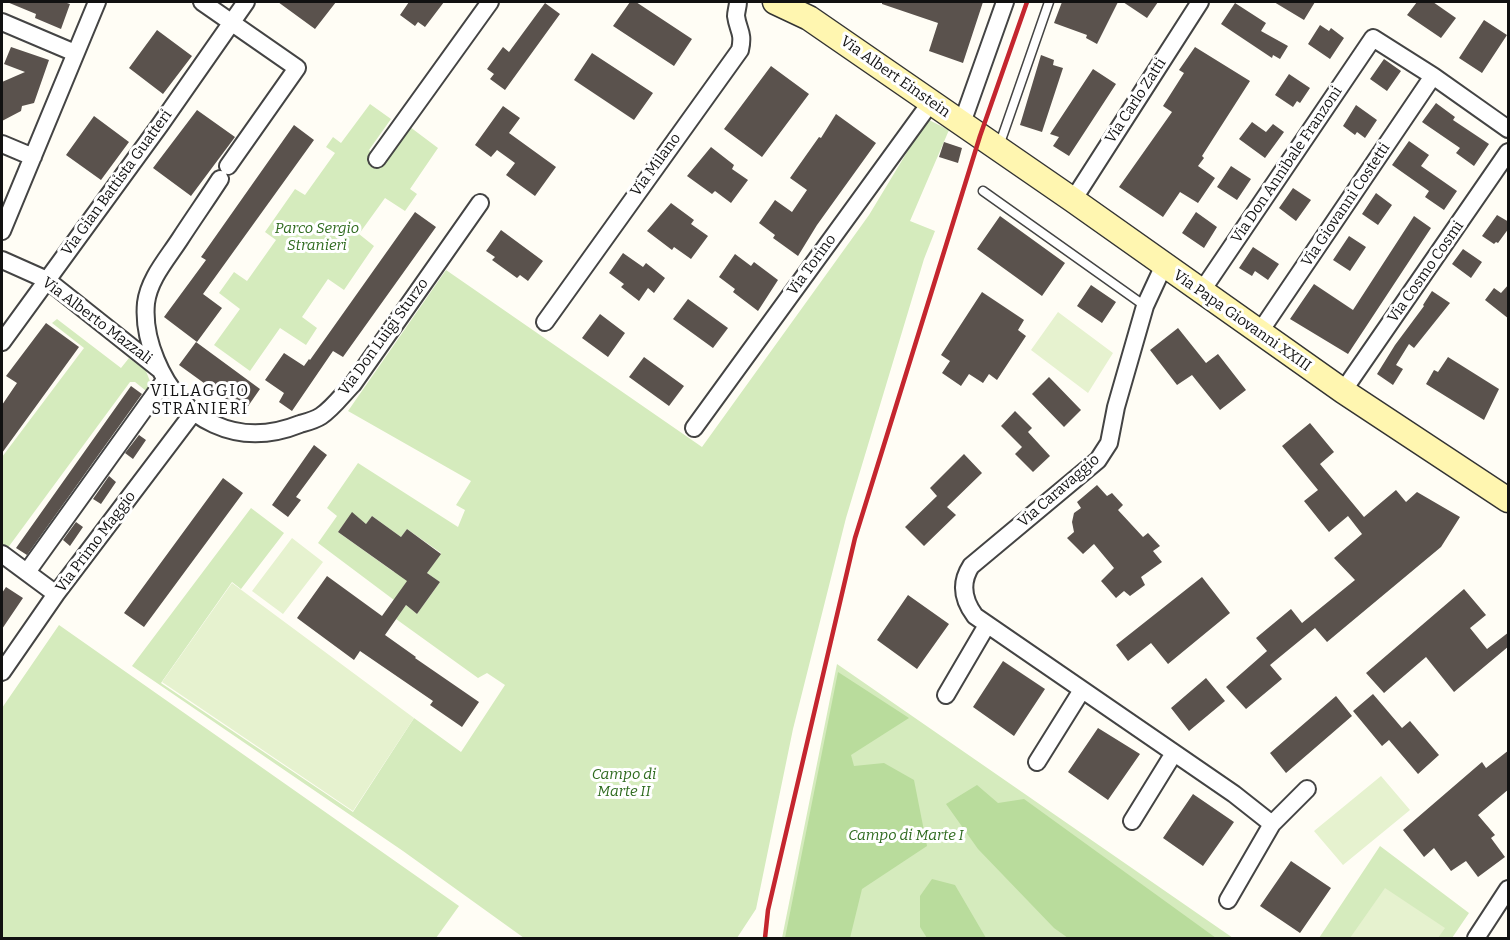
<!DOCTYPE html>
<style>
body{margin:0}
#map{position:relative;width:1510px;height:940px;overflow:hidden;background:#fffdf5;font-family:Bitter,serif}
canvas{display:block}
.frame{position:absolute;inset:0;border:3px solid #111;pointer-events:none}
</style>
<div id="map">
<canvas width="1510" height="940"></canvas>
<div class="frame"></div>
</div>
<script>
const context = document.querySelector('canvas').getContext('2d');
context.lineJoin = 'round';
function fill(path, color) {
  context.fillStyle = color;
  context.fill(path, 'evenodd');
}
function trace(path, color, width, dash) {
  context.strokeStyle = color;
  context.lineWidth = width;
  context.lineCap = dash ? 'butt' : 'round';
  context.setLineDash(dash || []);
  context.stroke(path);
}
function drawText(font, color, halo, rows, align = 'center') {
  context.font = font + ' Bitter,serif';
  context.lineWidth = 6;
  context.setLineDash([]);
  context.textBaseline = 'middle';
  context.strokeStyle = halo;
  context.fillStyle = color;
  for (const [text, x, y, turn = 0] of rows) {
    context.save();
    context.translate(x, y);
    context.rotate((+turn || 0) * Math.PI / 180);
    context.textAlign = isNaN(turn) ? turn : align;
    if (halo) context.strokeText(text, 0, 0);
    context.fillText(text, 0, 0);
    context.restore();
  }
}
fill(new Path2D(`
 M370,104L391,119L369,150L384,161L410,127L438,148L410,189L417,194L405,211L385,198L359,234L374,246L344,290L328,279L302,317L317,328L306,345L280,328L250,371L214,345L240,309L219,293L234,272L247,281L276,240L265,232L295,189L305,195L335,153L326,147L333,137L341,143Z
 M927,119L949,130L910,221L935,231L924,259L846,518L793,729L756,909L737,938H524L403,851L132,666L251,508L284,533L241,589L232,582L161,683L353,812L414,718L461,752L505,685L487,673L478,678L396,619L406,605L417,614L440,582L427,573L441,553L407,529L401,537L372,516L366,524L352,513L338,532L394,572L418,566L394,600L318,543L337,516L327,508L358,463L458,527L465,510L456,505L471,481L348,411L446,270L702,447L869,215Z
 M57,319L121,368L129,358L146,371L153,389L150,394L135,382H130L7,549L2,545V457L84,348L52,323Z
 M59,625L459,906L436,938H2V708Z
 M837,664L1233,938H782Z
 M1380,846L1469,913L1452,938H1319Z`), '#d5ebbd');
fill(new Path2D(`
 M838,672L909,718L851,755L854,766L884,763L914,780L927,846L862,889L850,938H785Z
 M977,785L998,803L1024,799L1216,938H1068L1054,928L978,849L946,804Z
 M932,879L955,885L986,938H927L920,927V896Z`), '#b9dc9c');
fill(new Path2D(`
 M1058,312L1113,353L1088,393L1031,350Z
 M292,538L323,562L283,614L252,591Z
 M232,583L414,718L353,811L162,682Z
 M1381,776L1410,810L1343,865L1314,831Z
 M1385,888L1445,928L1438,938H1350Z`), '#e6f2cf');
fill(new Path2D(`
 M7,2H64L70,4L61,29L35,18L36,14Z
 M278,2H336L315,29Z
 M409,2H444L425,27L418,22L415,26L400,15Z
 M630,2H636L692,39L674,66L613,26Z
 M882,2H983L963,63L929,51L938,23L882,4Z
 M1062,2H1118L1097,44L1086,38L1087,35L1054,23Z
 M1123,2H1158L1147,18Z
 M1274,2H1315L1304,20Z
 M1417,2H1433L1456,18L1441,38L1407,15Z
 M545,3L560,14L505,90L490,79L494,74L487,69L503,47L509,52Z
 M1235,3L1266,23L1261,31L1288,46L1280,59L1273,55L1272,58L1221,24Z
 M1484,20L1507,35L1482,73L1459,58Z
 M1320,25L1329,31L1331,28L1344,38L1330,59L1308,44Z
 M157,30L192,56L163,94L129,68Z
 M11,47L49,60L34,103L22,106L21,111L2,121V82L25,72L4,64Z
 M1195,47L1250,81L1202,156L1204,158L1198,166L1215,178L1198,203L1180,192L1163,217L1119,187L1172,112L1163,106L1184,73L1179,70Z
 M592,53L653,93L634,120L574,80Z
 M1041,55L1054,60L1053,65L1063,68L1042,132L1020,125Z
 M1384,59L1401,71L1387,91L1370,79Z
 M771,66L809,94L762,157L724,129Z
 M1093,69L1116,84L1069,156L1053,146L1059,137L1050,134Z
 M1289,74L1310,88L1300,103L1297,101L1293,107L1275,95Z
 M1436,103L1455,117L1453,120L1489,144L1474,166L1456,153L1460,148L1422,122Z
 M1356,105L1377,120L1365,138L1357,132L1355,135L1343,126Z
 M503,106L520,118L509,133L556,167L535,196L506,175L515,163L497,150L491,157L475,145Z
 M197,110L235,137L191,196L153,168Z
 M836,114L876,143L817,225L798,256L773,238L775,235L759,223L775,200L792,212L807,190L790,178L819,137L821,138Z
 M94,116L129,142L101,180L66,155Z
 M1252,122L1266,132L1273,124L1284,132L1265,158L1239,139Z
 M294,125L314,140L203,294L222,308L197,342L164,317L206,260L201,257Z
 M1409,141L1429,155L1421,166L1457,191L1444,210L1425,197L1429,191L1392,165Z
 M944,142L962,148L958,163L939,157Z
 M711,147L734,165L732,169L748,180L731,203L715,191L712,194L687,176Z
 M1231,166L1251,179L1237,200L1217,187Z
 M1293,188L1311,200L1296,221L1279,208Z
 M1376,193L1392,205L1378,225L1362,214Z
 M671,203L694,220L691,224L708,236L691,259L674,247L672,250L647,231Z
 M415,212L436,227L343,357L333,351L292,411L279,402L284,393L265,380L284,353L304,366L309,359L310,360Z
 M1196,212L1217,227L1204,248L1182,233Z
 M1497,215L1509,222V228L1498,243L1496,242L1494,244L1482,236Z
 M1000,216L1065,263L1042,296L977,249Z
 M1414,216L1431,228L1348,354L1290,319L1314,284L1353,310Z
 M501,230L543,261L528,281L520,275L517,278L492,260L495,257L486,251Z
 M1349,236L1366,247L1350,271L1333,260Z
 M1253,247L1279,264L1268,280L1255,271L1252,276L1239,268Z
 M1463,249L1482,262L1471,278L1452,264Z
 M623,253L643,267L646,263L665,278L654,293L648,288L639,301L621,287L624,284L609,273Z
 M735,254L751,266L754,262L778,280L758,311L733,292L735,289L719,277Z
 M1509,284V319L1485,300L1494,288L1501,293Z
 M1091,285L1116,302L1102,323L1077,306Z
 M1432,291L1450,303L1414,348L1409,344L1396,365L1403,369L1393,385L1377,374L1395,345L1424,306L1423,305Z
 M982,292L1024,320L1018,330L1026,336L997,380L989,374L983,383L969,374L961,386L942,373L950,361L941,355Z
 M688,299L728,328L713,348L673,319Z
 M600,314L625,333L608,357L582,338Z
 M46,323L79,347L2,453V405L17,383L6,376Z
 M1178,328L1206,363L1218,354L1246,390L1220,410L1192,375L1177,385L1150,350Z
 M196,342L260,389L244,412L179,365Z
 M644,357L684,386L669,406L629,377Z
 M1448,357L1499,389L1484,420L1426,384L1434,370L1438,372Z
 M1049,377L1081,410L1064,427L1032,394Z
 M131,386L142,394L27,555L16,548Z
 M1015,411L1032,428L1028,432L1050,456L1033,472L1015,454L1022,447L1001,426Z
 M1310,423L1334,452L1320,464L1364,517L1396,490L1406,502L1417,492L1460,517L1441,547L1327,642L1315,628L1270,665L1282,679L1246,709L1226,687L1267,651L1256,638L1291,609L1302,623L1355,580L1334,558L1362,534L1348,516L1329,532L1304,501L1318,490L1282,446Z
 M139,435L146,440L133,459L125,453Z
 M314,445L327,455L296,497L301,500L288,517L272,505Z
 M964,454L982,473L947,507L956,515L924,546L905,527L937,496L930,488Z
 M109,476L116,482L101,504L93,499Z
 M223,478L243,493L144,627L124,613Z
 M1097,485L1107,496L1112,493L1123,505L1118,510L1143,537L1148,533L1160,546L1153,551L1162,562L1141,577L1145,585L1130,596L1124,591L1116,598L1101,581L1114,568L1094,544L1083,554L1067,538L1074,532L1072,522L1074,513L1081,508L1077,502Z
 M352,512L366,524L372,516L401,537L407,529L441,554L427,573L440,582L417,614L406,605L385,635L416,657L415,658L479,702L462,727L430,705L433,701L360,651L354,660L297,618L327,576L382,616L407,581L338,532Z
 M76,522L83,527L70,546L63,540Z
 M1202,577L1230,613L1168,664L1151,643L1128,661L1116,645Z
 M6,587L23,598L2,629V593Z
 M1464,589L1486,615L1470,628L1487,649L1509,632V646L1454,692L1426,657L1384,693L1366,673Z
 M908,595L949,624L917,669L877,640Z
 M1003,661L1045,689L1014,736L973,707Z
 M1206,678L1225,701L1189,731L1171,708Z
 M1373,694L1402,728L1410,721L1439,755L1418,774L1389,740L1382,746L1353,711Z
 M1336,696L1352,716L1286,773L1270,753Z
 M1098,728L1140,754L1108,800L1068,772Z
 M1509,750V789L1478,815L1495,835L1491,838L1505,857L1478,877L1466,861L1451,871L1434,848L1424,857L1403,830L1482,762L1486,768Z
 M1193,794L1234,822L1203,866L1163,838Z
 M1291,861L1331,888L1300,933L1260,906Z`), '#5a524d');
const lane = new Path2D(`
 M999,146L1049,2
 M983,191L1145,306`);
const street = new Path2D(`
 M202,2L297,68L228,166
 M2,22L75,53
 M962,123L1005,2
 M2,144L33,157
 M377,159L490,2
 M220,179C207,199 193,219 180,239C167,259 149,279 146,303C144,324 148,341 156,360C181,421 238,449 300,424C307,422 315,420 321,416C333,408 343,394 353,384L480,203
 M1073,200L1200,2
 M2,231L97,2
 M2,260L47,280L159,369
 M1164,265L1145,306L1116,407L1109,443L1098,460L971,566C960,583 963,600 975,616L1234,794L1272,824
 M1201,292L1373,38L1433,76L1508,129
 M545,322L740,50C744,32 738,31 736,16C736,12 738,6 738,2
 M1259,333L1433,76
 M2,342L160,125L246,2
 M1343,391L1508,152
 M694,428L931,102
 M2,554L56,594
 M27,572L165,380
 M2,672L56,594L193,413
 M946,695L987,625
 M1037,762L1082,690
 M1132,821L1174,753
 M1228,900L1272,824L1307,789
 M1476,938L1508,889`);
const secondary = new Path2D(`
 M775,2L809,18L1073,200L1343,391L1508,500`);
trace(lane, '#444', 11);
trace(street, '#444', 20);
trace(secondary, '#333', 27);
trace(lane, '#fff', 8);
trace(street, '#fff', 16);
trace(secondary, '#fff6b0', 24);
trace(new Path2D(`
 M765,938L768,910L855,538L980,136L1027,2`), '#c4262e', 4.5);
drawText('15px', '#111', '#fff', [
 ["Via Albert Einstein",895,77,35],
 ["Via Carlo Zatti",1136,101,-57],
 ["Via Milano",656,165,-54],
 ["Via Don Annibale Franzoni",1287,165,-56],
 ["Via Gian Battista Guatteri",117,183,-54],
 ["Via Giovanni Costetti",1346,205,-56],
 ["Via Torino",812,265,-54],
 ["Via Cosmo Cosmi",1426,272,-55],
 ["Via Alberto Mazzali",97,321,37],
 ["Via Papa Giovanni XXIII",1242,321,35],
 ["Via Don Luigi Sturzo",384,337,-54],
 ["Via Caravaggio",1059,491,-41],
 ["Via Primo Maggio",96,542,-53]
]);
drawText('italic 15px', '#2f6b1f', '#fff', [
 ["Parco Sergio",317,229],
 ["Stranieri",317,246],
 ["Campo di",624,775],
 ["Marte II",624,792],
 ["Campo di Marte I",906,836]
]);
context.letterSpacing = '1.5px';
drawText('16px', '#111', '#fff', [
 ["VILLAGGIO",200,392],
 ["STRANIERI",200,410]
]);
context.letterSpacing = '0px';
</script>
